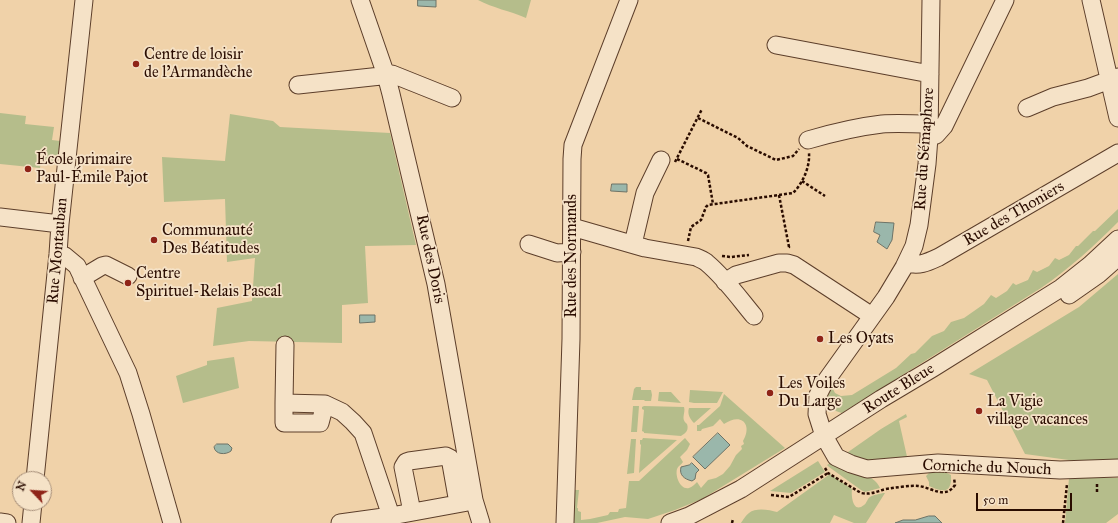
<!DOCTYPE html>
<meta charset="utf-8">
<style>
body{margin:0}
#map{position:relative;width:1118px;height:523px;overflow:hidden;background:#f0d2a9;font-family:"IM FELL Great Primer",serif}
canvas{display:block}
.north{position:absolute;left:12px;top:471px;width:40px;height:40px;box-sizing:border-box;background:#f5e2c7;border:1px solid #a48c77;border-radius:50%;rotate:295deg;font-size:11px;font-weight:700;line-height:16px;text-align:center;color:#2a0c00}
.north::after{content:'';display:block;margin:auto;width:14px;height:18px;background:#8f2418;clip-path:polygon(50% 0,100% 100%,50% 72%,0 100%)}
.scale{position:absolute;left:976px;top:493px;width:96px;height:18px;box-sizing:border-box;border:2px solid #2a0c00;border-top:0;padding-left:5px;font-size:12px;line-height:14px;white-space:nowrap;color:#2a0c00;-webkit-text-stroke:3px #f5e2c7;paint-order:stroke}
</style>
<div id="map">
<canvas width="1118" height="523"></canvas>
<div class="north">N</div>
<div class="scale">50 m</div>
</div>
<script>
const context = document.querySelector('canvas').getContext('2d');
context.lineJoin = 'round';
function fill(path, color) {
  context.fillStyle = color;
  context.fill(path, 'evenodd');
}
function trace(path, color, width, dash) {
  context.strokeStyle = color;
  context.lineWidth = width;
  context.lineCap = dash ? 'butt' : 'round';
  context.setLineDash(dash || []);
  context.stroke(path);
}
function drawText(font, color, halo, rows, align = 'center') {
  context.font = font + ' "IM FELL Great Primer",serif';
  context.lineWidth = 3.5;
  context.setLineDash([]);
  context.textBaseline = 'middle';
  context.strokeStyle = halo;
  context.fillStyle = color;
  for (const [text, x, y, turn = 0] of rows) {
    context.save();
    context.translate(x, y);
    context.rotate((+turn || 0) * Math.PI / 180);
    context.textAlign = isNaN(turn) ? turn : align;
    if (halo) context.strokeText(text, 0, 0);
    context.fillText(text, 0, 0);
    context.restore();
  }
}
fill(new Path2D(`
 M478,0H531L526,18C510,11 493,8 478,0Z
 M0,113L26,116L25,124L54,127L52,140L60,141L57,164L41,162L40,168L0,164Z
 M230,114L273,121L280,127L390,133L416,245L365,246L368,303L342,305V343L249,341L213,346L217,308L252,301L255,258L227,262L225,199L164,202L162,157L225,161Z
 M1118,209V222C1094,246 1069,269 1041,288L842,413C824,408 825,402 832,387L835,393L841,396L852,395L896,368L911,354L915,353L932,336L944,331L951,322L964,318L984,304L991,295L996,298L1007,291L1013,283L1016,285L1028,280L1033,270L1037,272L1049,266L1055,258L1059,260L1069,255L1076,246H1078L1093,231H1095Z
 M1118,274V461H1076L1025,454L987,380L969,374L1079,307Z
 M234,357L239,388L183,403L176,376L207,365V361Z
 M636,387H641V390H651L652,395L651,401H645L644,400H632L634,389Z
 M690,390L723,392L717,403H694L689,402Z
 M659,392H671L681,403L658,401Z
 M724,394L785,448L702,499L675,510L648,519L625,517L597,523H574L573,522L575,490H579L577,508H578V511L581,512V520L590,519L608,515L610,512H618L619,509L626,508L629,481H639L685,438L690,444L687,450L680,457L683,462C681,465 678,466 677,469C675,476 680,490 689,488C692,487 695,484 697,482L701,488L708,480L716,478L723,474L730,466L736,455L742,449L741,446L744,444L743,441C753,424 741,412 724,424L720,419L713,426L702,429L701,431H697V425H699L720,406Z
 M633,406H639L637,432H631Z
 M644,406L684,407C686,413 680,419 687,424C689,430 686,433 681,436L644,433V432L642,431L644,410L642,409V407Z
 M689,408H711L694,423C690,419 687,414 689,408Z
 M906,414L907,417L899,421L910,470L841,457L881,429Z
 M643,438L677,440L639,473L641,445L640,444V440H642Z
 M631,439H636L634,473L627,474Z
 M818,461L825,472L791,493L770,491Z
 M832,462C845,467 875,474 880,488L865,492L861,490L829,467L827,465Z
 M931,471H943L951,475C952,493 944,493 929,486V482L926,476Z
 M830,474L852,489C851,496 853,514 864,505C867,503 867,499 870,497C873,495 879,494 883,493H885L866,523H854L834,515L830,523H741C743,520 746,515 749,513C756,507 770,510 777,512Z
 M1069,478H1118V514L1106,523H1065Z`), '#b5bd8b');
const water = new Path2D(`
 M418,0H436V7L418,6Z
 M612,184H627V192L611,191Z
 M876,222L894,223L892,240L887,249L877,242L880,235L874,232Z
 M360,315H375V322L360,323Z
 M718,433L730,445L705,469L693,457Z
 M217,444H228L232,448L231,451C226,455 215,455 214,447Z
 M692,463L699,470L696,473L695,479L692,481C684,479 679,475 681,467L689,465Z
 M929,516H935L942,523H895L903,520H915Z`);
fill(water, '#9ab7ab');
trace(water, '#6d7367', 1);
const minor = new Path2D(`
 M360,0L386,75L391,94L436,284L474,500L481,523
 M931,0L929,137L927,164L919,225L914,246L904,267L886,297L823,385L818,395L817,414L824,436L836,457L851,464L867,469L938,463L1060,470L1118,468
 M1091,0L1118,118
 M776,45L930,74
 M298,85L381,76L392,74L452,98
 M1027,108L1053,97L1088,88L1118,77
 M929,137L936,135L944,126L1005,0
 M808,140C832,133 856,127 882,124C897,123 913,124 929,124
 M0,217L60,224
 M572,227L645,248L696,257C700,259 704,260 707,263C725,278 739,298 754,316
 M529,244L557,253L572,252
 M633,244L645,193L661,160
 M58,254L65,256L77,266L128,373L141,414L172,523
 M906,263C920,266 926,263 939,257L1118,153
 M82,278L102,266L106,265L128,276
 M725,282L736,275L779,263H787L794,265L872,316
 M1069,295L1099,274L1118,257
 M285,345L284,403L325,404L342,412L353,422L363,433L391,516
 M284,403V423H320L325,404
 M35,479L58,254L60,224L84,0
 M412,512L403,467L406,462L409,461L446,456L450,458L458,503
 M0,522L7,523
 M31,523L33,503
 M340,523L391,516L468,502
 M565,523L571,339L572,159L573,145L629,0
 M670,523L689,516L741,489L881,399L933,368L1061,288L1090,265L1118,239`);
trace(minor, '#5c3e2a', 19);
trace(new Path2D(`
 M698,118L738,138L747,146L776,160L793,156L799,149
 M677,159L706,173L708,175L713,204
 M675,162L702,109
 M802,181L825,196
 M779,195L789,247H787
 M688,241L691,227L701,220L706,207L708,205L793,193C803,183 810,167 809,153
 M722,256L731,257L749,255
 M825,468L828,473L861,493C872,495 877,491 886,489C893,488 911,485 918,486C931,487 945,500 955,485L954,478
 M1097,492V482
 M771,495L789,497L828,473
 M732,523L733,519
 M1063,523L1067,484`), '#2a0c00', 2.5, [3, 2]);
trace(minor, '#f5e2c7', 17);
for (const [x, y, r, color] of [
 [136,64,4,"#8f2418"],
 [28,169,4,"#8f2418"],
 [154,240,4,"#8f2418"],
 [128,283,4,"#8f2418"],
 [820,339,4,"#8f2418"],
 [770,393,4,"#8f2418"],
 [979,411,4,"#8f2418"]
]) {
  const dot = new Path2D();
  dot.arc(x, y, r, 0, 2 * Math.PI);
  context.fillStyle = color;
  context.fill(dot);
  trace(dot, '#f5e2c7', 1.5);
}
drawText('16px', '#2a0c00', '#f5e2c7', [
 ["Centre de loisir",144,55],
 ["de l'Armandèche",144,73],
 ["École primaire",36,160],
 ["Paul-Émile Pajot",36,178],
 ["Communauté",162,231],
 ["Des Béatitudes",162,249],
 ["Centre",136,274],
 ["Spirituel-Relais Pascal",136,292],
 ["Les Oyats",828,339],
 ["Les Voiles",778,384],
 ["Du Large",778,402],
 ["La Vigie",987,402],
 ["village vacances",987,420]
], 'left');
drawText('16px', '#2a0c00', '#f5e2c7', [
 ["Rue du Sémaphore",925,149,-86],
 ["Rue des Thoniers",1014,214,-30],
 ["Rue Montauban",58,251,-85],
 ["Rue des Normands",572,256,-90],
 ["Rue des Doris",430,259,78],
 ["Route Bleue",899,389,-32],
 ["Corniche du Nouch",987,468,2]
]);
</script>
